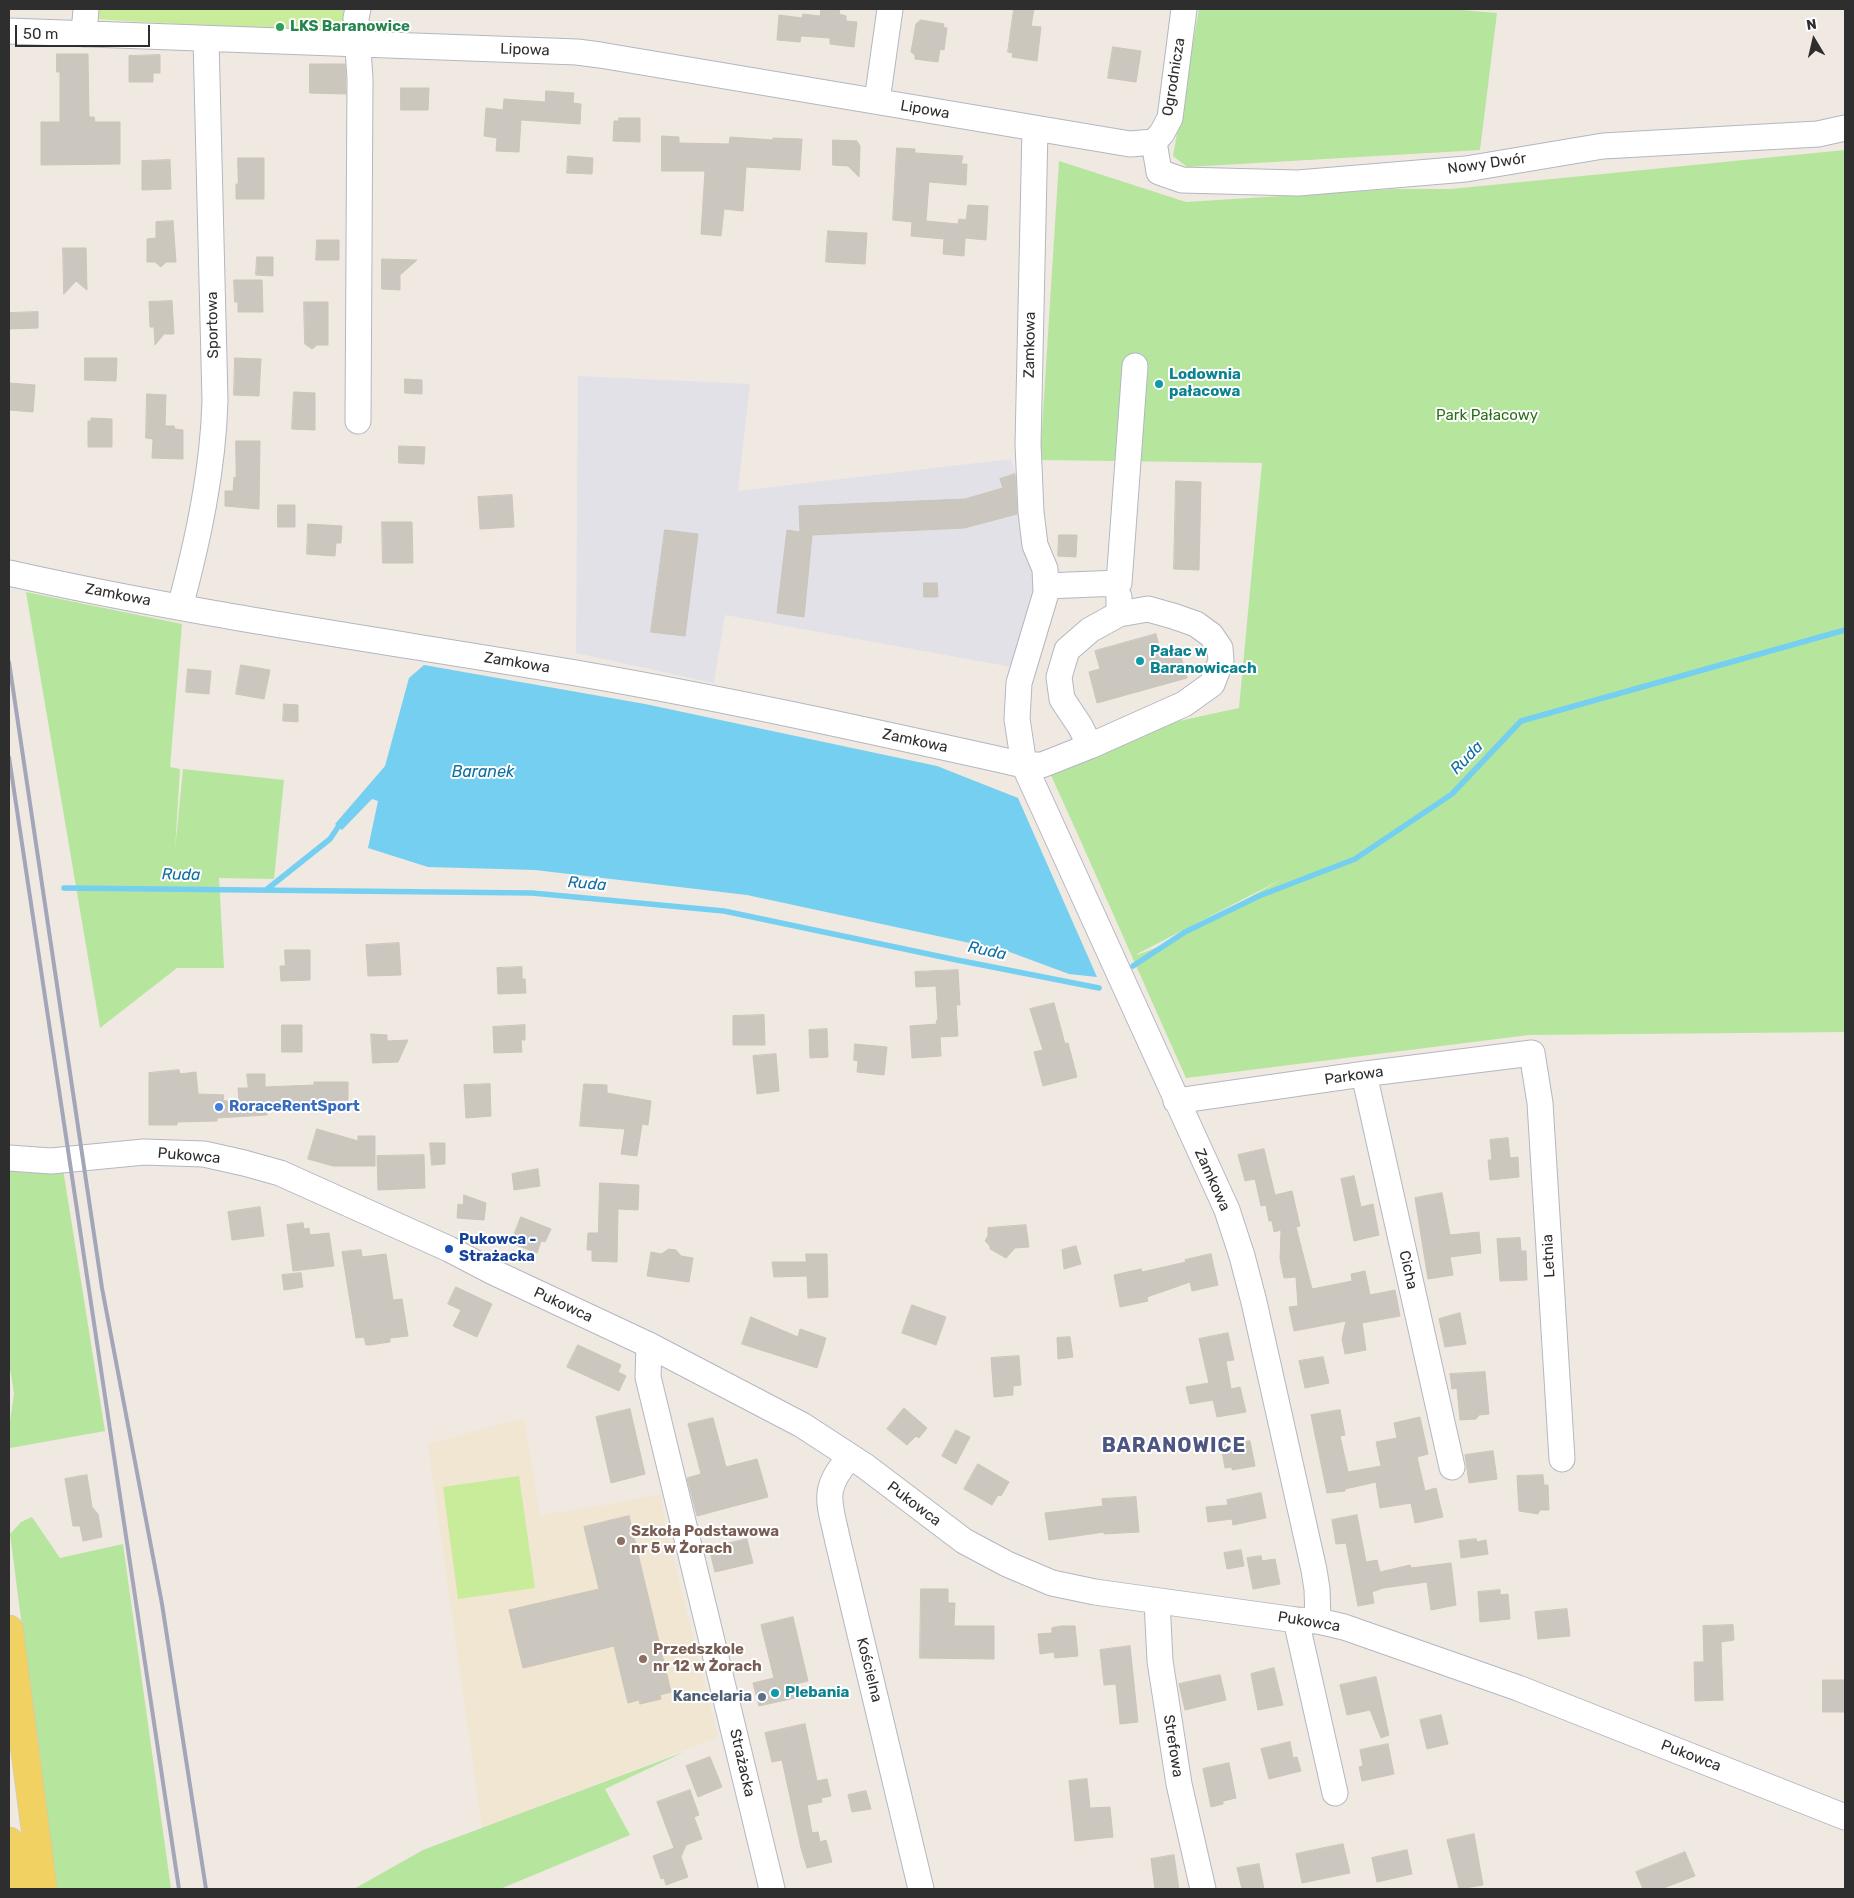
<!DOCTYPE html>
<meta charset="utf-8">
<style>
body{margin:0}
#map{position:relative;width:1854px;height:1898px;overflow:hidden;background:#efe9e1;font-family:Rubik,sans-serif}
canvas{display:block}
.frame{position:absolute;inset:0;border:10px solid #2e2e2e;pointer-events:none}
.north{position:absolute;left:1789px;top:15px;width:50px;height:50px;-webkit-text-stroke:4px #fff;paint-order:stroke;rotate:351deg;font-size:14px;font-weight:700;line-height:20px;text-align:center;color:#2e2e2e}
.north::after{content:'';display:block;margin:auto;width:18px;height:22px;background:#2e2e2e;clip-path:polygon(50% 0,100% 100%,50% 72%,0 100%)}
.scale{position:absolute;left:15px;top:25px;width:135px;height:22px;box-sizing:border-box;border:2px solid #2e2e2e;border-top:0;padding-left:6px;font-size:15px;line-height:18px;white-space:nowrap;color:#2e2e2e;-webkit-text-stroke:4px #fff;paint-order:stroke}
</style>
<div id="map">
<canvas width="1854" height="1898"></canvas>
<div class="frame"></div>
<div class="north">N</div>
<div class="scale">50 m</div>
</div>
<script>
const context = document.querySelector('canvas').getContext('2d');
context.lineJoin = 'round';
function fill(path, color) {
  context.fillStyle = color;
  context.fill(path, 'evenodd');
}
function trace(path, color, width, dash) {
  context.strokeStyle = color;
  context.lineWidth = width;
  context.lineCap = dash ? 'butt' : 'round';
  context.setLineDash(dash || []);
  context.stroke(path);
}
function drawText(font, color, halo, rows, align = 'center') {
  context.font = font + ' Rubik,sans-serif';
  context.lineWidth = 4;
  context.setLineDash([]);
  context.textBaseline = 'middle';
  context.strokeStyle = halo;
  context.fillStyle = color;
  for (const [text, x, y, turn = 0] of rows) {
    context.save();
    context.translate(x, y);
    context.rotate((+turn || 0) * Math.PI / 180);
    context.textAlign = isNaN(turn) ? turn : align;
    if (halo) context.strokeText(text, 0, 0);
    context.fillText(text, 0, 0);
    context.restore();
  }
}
fill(new Path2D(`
 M578,376L750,384L738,491L1011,459L1026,513L1037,591L1012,667L725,615L714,683L576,653Z`), '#e3e1e8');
fill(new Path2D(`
 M524,1418L540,1515L598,1506L661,1494L666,1528L718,1737L482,1828L428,1444Z`), '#f0e6d1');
fill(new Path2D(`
 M1199,9H1450L1497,13L1480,150L1187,167L1173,156Z
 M1845,150V1032L1529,1035L1186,1078C1137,969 1090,860 1040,751L1239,708L1262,463L1040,460L1059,161L1186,202L1394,189H1451ZM1284,878L1168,943L1137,955V954Z
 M26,592L182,624L170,767L180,769L175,850L183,769L284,780L274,879L219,878L224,968H177L100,1028Z
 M9,1168L63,1169L105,1431L10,1448L9,1428L14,1394L11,1373L9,1370Z
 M32,1517L60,1558L123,1544L171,1889H56L10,1534L21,1522Z
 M684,1752L605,1789L630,1835L500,1889H354L423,1850Z`), '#b6e59e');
fill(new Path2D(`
 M97,9H345L341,34L95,19Z
 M519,1476L535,1588L458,1599L443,1487Z`), '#c9ec9a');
fill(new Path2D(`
 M424,665L645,704L937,766L1018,798L1097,977L1069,974L1007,951L747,895L535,870L428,867L368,848L378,801L372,799L342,830L335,824L385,766L409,678Z`), '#75cff0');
trace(new Path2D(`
 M64,888L532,893L724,911L952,959L1099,988
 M266,890L330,839L338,827
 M1133,966L1185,932L1259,896L1355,859L1452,794L1521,721L1845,630`), '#75cff0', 5.5);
const building = new Path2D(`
 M821,9H840L839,14L846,16V21L857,22L854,47L830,44V38L801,36L800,42L777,40L779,15L802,18L803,14L820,16Z
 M1014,9H1034L1031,26L1041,27L1037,61L1012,57L1013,53L1008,52Z
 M921,20L944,24L943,27L947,28L944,50L940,49L938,62L915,59V55L911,52L916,24Z
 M1113,47L1141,51L1136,82L1108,78Z
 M57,54H88L89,117H94L95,122H120V164L41,165V122H60V72H57Z
 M160,55V73H153V82H129V56Z
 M310,64H345L346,94L310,93Z
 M401,88H429L428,110H401Z
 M546,91L574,93L573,103L581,104L580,124L521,120L519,152L496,151L497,138L484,136L486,108L503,110L504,99L545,102Z
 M619,118H640V142L613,141L614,121H619Z
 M662,136L679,137V143L729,144L730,137L773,140V138L802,139L800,170L746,167L743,211L724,209L721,236L701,234L705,171H662Z
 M833,140L857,141L860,146L859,177L848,166L833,165Z
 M897,148L915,149V153L963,156L961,164H967L966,185L929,182L926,221L958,224L959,219L966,220L968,205L988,206L986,240L965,238L964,256L943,254L944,239L911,236L912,222L893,220Z
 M568,156L593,158L592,174L567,173Z
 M238,158H264V199H236V184H238Z
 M170,160L171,189L142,190V161Z
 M173,221L176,262H166L161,267L155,262H147V239L156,238V222Z
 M828,231L867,233L865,264L826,262Z
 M317,240H339V260H316Z
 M63,248H86L87,290L76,281L64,294Z
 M257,257H273V276L256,275Z
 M382,259L417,260L400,275V290L382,289Z
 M234,280H262L263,312H238V302H235Z
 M172,301L174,334H164L155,345L154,327H150L149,302Z
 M304,302H328V345H317L312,349L305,344Z
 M38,312V328L9,329V313Z
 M85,358H117L116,381L85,380Z
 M235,358L261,359L259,396L234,395Z
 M405,379L422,380V394L405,393Z
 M9,383L35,385L33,412L9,410Z
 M294,392L315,393V430L292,429Z
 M147,394L166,395L165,426H174L175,429L183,430V459L152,458L153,439L146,438Z
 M91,418L112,419V447H88V421H91Z
 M236,441H260L259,509L225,506V491H233L234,477L236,478Z
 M399,446L425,447L424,464L399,463Z
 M1015,474L1017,514L964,528L812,535L804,617L777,613L787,530L800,532L799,506L965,499L1003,488L1000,479Z
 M1176,481L1201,482L1199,570L1174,569Z
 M512,495L514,527L480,529L478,497Z
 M278,505H295V527H278Z
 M382,522H412L413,563H383Z
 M308,524L342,526L341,543H336L335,556L307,554Z
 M665,530L698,534L685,636L651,632Z
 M1059,535H1077L1076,557L1058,556Z
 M924,583H937L938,597H924Z
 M1156,634L1161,653L1179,649L1187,678L1097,703L1089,672L1100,669L1095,651Z
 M241,665L270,670L264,699L236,694Z
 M188,669L211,671L209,694L186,692Z
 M284,704L298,705V722L283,721Z
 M399,943L401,975L368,976L366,945Z
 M285,950H310V980L281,981L280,966H285Z
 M522,967V979H525L526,993L498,994L497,968Z
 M958,970L960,1005H956L958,1036L940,1037L941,1056L912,1058L910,1026L937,1024L936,1021L938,1020L936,986L916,987L915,972Z
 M1054,1003L1065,1044L1068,1043L1077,1077L1043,1086L1034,1052L1043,1050L1030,1009Z
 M764,1015L765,1045H733V1016Z
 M282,1025H302V1052H282Z
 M525,1025V1040H521L522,1052L494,1053L493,1027Z
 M827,1029L828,1057L810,1058L809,1030Z
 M371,1034L387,1035V1041L408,1040L398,1062L373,1063Z
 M855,1044L887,1047L884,1075L857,1072L858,1061L854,1060Z
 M776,1054L779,1091L757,1094L753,1056Z
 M179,1070L180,1074L196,1072L198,1094L224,1095L223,1100L267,1113V1115L217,1118V1121L177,1122V1125H149V1073Z
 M247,1074H265V1087L314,1085V1082H348V1100L239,1103L238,1088H248Z
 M490,1084L491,1116L466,1118L464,1085Z
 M584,1084L607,1085V1093L651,1101L648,1125L642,1124L637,1156L621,1154L625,1129L580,1126Z
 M317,1129L358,1141V1136H375V1166H333L308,1159Z
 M1508,1138L1510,1158L1518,1157L1519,1177L1490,1180L1488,1160H1492L1490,1140Z
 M430,1143H445V1164L432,1165Z
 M1264,1149L1275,1195L1292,1191L1300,1226L1296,1227L1312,1289L1352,1281L1351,1274L1365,1271L1370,1295L1395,1290L1400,1316L1362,1323L1366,1350L1345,1354L1342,1339L1346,1321L1294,1331L1289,1307L1298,1306L1296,1277L1284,1278L1280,1259L1281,1230L1274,1232L1272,1221H1269L1266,1205L1261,1206L1255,1179L1245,1181L1238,1155Z
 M424,1155L425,1188L378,1190L377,1156Z
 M538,1169L540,1186L514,1190L512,1174Z
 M1354,1176L1361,1207L1373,1204L1379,1235L1354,1241L1341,1179Z
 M600,1183L639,1185L638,1210L618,1209L617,1262L592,1261V1250H587L588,1233H598Z
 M1442,1193L1450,1235L1479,1232L1481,1253L1450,1257L1453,1275L1428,1279L1415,1198Z
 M464,1195L486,1203L484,1220L457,1218L458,1204L463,1205Z
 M260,1207L264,1236L232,1240L228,1212Z
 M521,1217L551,1229L545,1242L541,1241L537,1253L511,1243Z
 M303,1223L304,1229L309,1228L310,1235L329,1233L334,1266L293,1271L287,1225Z
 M1026,1225L1029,1247L1015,1248L1006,1258L990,1249V1246L985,1241L988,1236V1228Z
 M1520,1238L1521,1251H1526L1527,1280L1500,1281L1497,1239Z
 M1076,1246L1081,1264L1064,1269L1062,1250Z
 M669,1249L676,1250L681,1256L693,1258L689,1282L647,1276L651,1252L661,1254Z
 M361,1250L362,1257L386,1254L393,1300L402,1299L408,1336L390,1338V1342L370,1345H366L364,1337L356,1338L342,1252Z
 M806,1254H827L828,1297L808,1298L807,1276L774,1277L772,1262H806Z
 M1211,1254L1218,1285L1192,1291L1190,1282L1147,1297L1148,1301L1120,1307L1114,1275L1141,1269L1142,1272L1186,1262L1185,1260Z
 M301,1273L303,1287L284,1290L282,1275Z
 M456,1287L492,1304L477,1337L453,1326L461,1310L448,1304Z
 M912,1305L946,1317L936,1345L902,1333Z
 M1460,1313L1466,1344L1445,1347L1439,1319Z
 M751,1317L798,1337L800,1329L826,1338L817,1368L742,1344Z
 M1228,1333L1234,1360L1226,1361L1231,1389L1240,1387L1246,1412L1217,1417L1213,1400L1190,1404L1186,1387L1209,1383L1199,1339Z
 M1070,1337L1073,1357L1058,1359L1057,1338Z
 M578,1345L621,1365L618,1372L626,1376L619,1391L567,1367Z
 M1019,1356L1021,1385L1013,1386V1395L994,1397L991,1358Z
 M1323,1357L1329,1383L1305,1388L1299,1361Z
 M1485,1372L1489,1414L1479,1415L1476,1419L1460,1420L1457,1388L1452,1389L1450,1374Z
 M904,1408L927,1428L919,1438L916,1436L907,1445L887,1429Z
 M630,1409L645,1474L611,1483L596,1417Z
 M1340,1410L1345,1435L1340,1436L1348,1472L1381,1466L1376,1442L1397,1438L1394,1423L1420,1417L1428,1454L1417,1457L1425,1491L1436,1488L1443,1517L1415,1523L1411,1503L1380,1508L1376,1482L1345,1489V1491L1327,1493L1311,1415Z
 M713,1418L726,1467L757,1459L768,1497L697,1516L687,1478L701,1474L688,1424Z
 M956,1430L970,1437L956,1464L942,1456Z
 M1250,1441L1255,1466L1232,1470V1467L1225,1468L1221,1446Z
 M1493,1451L1497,1479L1469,1483L1465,1455Z
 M978,1464L1009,1482L1001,1496L998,1495L992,1505L964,1489Z
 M87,1475L92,1507L98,1514L102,1537L83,1541L80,1526H73L65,1479Z
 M1543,1475L1544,1485H1548L1549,1510H1540L1538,1514L1519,1511L1517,1476Z
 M1261,1493L1266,1518L1233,1525L1232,1519L1208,1522L1206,1507L1228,1505L1227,1500Z
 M1136,1497L1139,1532L1104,1534V1532L1049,1540L1045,1513L1103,1506L1102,1499Z
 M1357,1515L1366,1562L1377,1560L1380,1572L1410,1565L1411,1568L1451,1563L1456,1605L1431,1610L1427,1582L1383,1588L1372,1592L1374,1603L1358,1606L1346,1543L1336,1544L1332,1520Z
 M629,1516L671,1692L660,1695L661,1699L640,1704L639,1700L628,1703L614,1646L523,1668L509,1610L599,1589L584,1527Z
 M747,1539L753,1563L715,1572L709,1548Z
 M1476,1539L1477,1542L1486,1540L1488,1554L1461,1558L1459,1541Z
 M1241,1550L1244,1566L1227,1569L1224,1553Z
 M1261,1556L1262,1561L1275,1559L1280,1584L1253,1589L1247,1558Z
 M921,1589H948V1603H955L954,1626H994V1659L920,1658Z
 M1500,1590V1595L1508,1594L1510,1619L1480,1622L1478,1592Z
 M1567,1609L1570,1636L1538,1639L1535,1612Z
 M793,1617L808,1681L792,1685L795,1698L759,1706L753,1683L774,1678L761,1625Z
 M1733,1625L1734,1640L1721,1642L1723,1700L1695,1701L1694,1662H1704L1703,1626Z
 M1061,1626H1075L1078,1656L1055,1658L1054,1652L1040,1654L1038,1634L1052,1633V1628Z
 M1130,1646L1138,1722L1120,1724L1116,1684L1104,1685L1100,1650Z
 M1274,1668L1283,1705L1258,1710L1251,1674Z
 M1220,1675L1226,1700L1185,1710L1179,1684Z
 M1376,1677L1389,1735L1381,1738L1370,1710L1347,1715L1340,1685Z
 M1823,1680H1845V1712H1823Z
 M1441,1715L1448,1744L1427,1749L1420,1720Z
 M805,1724L817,1781L827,1779L831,1796L821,1798L822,1802L807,1805L812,1833L818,1832L820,1842L826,1840L832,1862L807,1868L801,1848L782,1760L772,1762L765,1733Z
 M1290,1742L1293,1758L1297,1757L1301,1771L1269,1779L1261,1749Z
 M1388,1744L1394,1774L1362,1781L1359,1767L1363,1766L1360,1750Z
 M710,1757L722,1787L698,1797L686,1766Z
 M1229,1763L1236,1798L1223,1801V1804L1211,1807L1203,1769Z
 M1087,1779L1090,1808L1110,1807L1113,1837L1075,1841L1069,1781Z
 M690,1790L699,1815L694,1817L702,1839L686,1845L681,1857L688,1877L666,1885L664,1878L661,1879L653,1856L674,1848L657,1802Z
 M866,1791L871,1809L852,1812L848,1795Z
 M1474,1834L1483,1885L1459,1889L1447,1840Z
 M1343,1844L1350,1873L1302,1883L1296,1854Z
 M1407,1850L1412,1874L1377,1882L1372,1858Z
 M1685,1852L1695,1876L1661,1889H1643L1636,1872Z
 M1174,1855L1179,1889H1155L1151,1859Z
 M1259,1864L1264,1889H1242L1237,1868Z`);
fill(building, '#cbc7bf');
trace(building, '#cbc5ba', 1);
const minor = new Path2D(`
 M358,9L356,18L360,79L358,421
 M9,31L577,52L600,55L1130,144L1154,142L1162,133L1170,118L1184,9
 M84,34L86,9
 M877,101L890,9
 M1035,129L1028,444L1031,512L1035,545L1045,569L1046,593L1019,683L1017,719L1024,765L1227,1210L1242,1256L1254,1302L1314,1570L1317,1589L1318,1621
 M1154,142L1159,172L1182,180L1298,183L1466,169L1603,146L1818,134L1845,128
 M9,573C196,615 387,641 576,673C727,699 875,732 1024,765H1042L1090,746L1184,704L1212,684L1221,661L1220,648L1211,635L1196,624L1173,616L1148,609L1119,614
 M1046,586L1119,583L1135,366
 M180,607C198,540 213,471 215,401L206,39
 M1090,746L1080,726L1062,699L1059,677L1067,650L1090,630L1119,614V597
 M1364,1074L1452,1467
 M1176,1101L1364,1074L1532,1053L1540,1103L1562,1459
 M9,1158L51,1161L144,1152L204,1154L244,1163L280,1173L449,1249L493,1272L649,1345L802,1425L865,1466L964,1541L1007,1564L1052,1583L1095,1592L1296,1620L1318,1621L1344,1627L1518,1688L1845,1817
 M649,1345L648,1377L772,1889
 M850,1457C820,1490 830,1503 838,1542L921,1889
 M1157,1601L1160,1661L1179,1784L1203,1889
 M1296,1620L1335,1793`);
const major = new Path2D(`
 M9,1629L43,1889
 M9,1841L16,1889`);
trace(minor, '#b4b7c1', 27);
trace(major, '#c9c9c9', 29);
trace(minor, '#fff', 25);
trace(major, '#f2d163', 28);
trace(new Path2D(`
 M9,662L102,1288L162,1604L206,1889
 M9,757L179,1889`), '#a3a6b8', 4);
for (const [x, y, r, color] of [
 [280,27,5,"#2e9e5b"],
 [1159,384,5,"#0f9aa8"],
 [1140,661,5,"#0f9aa8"],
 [219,1107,5,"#3f7fe0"],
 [449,1249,5,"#1a4fb4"],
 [621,1541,5,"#8d6e63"],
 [643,1659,5,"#8d6e63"],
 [775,1693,5,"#0f9aa8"],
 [762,1697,5,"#5c6f8a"]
]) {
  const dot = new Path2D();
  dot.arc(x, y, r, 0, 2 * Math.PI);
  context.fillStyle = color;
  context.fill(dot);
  trace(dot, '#fff', 2);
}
drawText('bold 15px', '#27864d', '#fff', [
 ["LKS Baranowice",290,27]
], 'left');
drawText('15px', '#2e2e2e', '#fff', [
 ["Lipowa",525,50,2],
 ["Ogrodnicza",1174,77,-81],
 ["Lipowa",925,110,10],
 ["Nowy Dwór",1487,164,-8],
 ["Sportowa",213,325,-91],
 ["Zamkowa",1030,345,-89],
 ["Zamkowa",118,595,11],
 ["Zamkowa",517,663,9],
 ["Zamkowa",915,741,12],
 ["Parkowa",1354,1076,-8],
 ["Pukowca",189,1156,5],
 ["Zamkowa",1212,1180,66],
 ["Letnia",1549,1256,-93],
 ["Cicha",1408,1270,77],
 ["Pukowca",563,1305,25],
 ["Pukowca",914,1504,37],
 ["Pukowca",1309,1622,9],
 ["Kościelna",869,1670,76],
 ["Strefowa",1173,1746,81],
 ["Pukowca",1691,1756,21],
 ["Strażacka",742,1763,77]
]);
drawText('bold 15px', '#0d838f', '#fff', [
 ["Lodownia",1169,375],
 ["pałacowa",1169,392],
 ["Pałac w",1150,652],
 ["Baranowicach",1150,669],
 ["Plebania",785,1693]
], 'left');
drawText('15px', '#2c6e1b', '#fff', [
 ["Park Pałacowy",1487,416]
]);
drawText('bold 15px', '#366cbe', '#fff', [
 ["RoraceRentSport",229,1107]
], 'left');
drawText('bold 15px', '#164399', '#fff', [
 ["Pukowca -",459,1240],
 ["Strażacka",459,1257]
], 'left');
drawText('bold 15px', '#785e54', '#fff', [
 ["Szkoła Podstawowa",631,1532],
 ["nr 5 w Żorach",631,1549],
 ["Przedszkole",653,1650],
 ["nr 12 w Żorach",653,1667]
], 'left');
drawText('bold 15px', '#4e5e75', '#fff', [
 ["Kancelaria",752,1697]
], 'right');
drawText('italic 16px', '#0d6fa3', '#fff', [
 ["Ruda",1467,758,-46],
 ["Baranek",483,772],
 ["Ruda",181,875,1],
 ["Ruda",587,884,5],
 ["Ruda",987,951,12]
]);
context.letterSpacing = '1px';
drawText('bold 20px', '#4d5680', '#fff', [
 ["BARANOWICE",1174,1446]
]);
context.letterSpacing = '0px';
</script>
